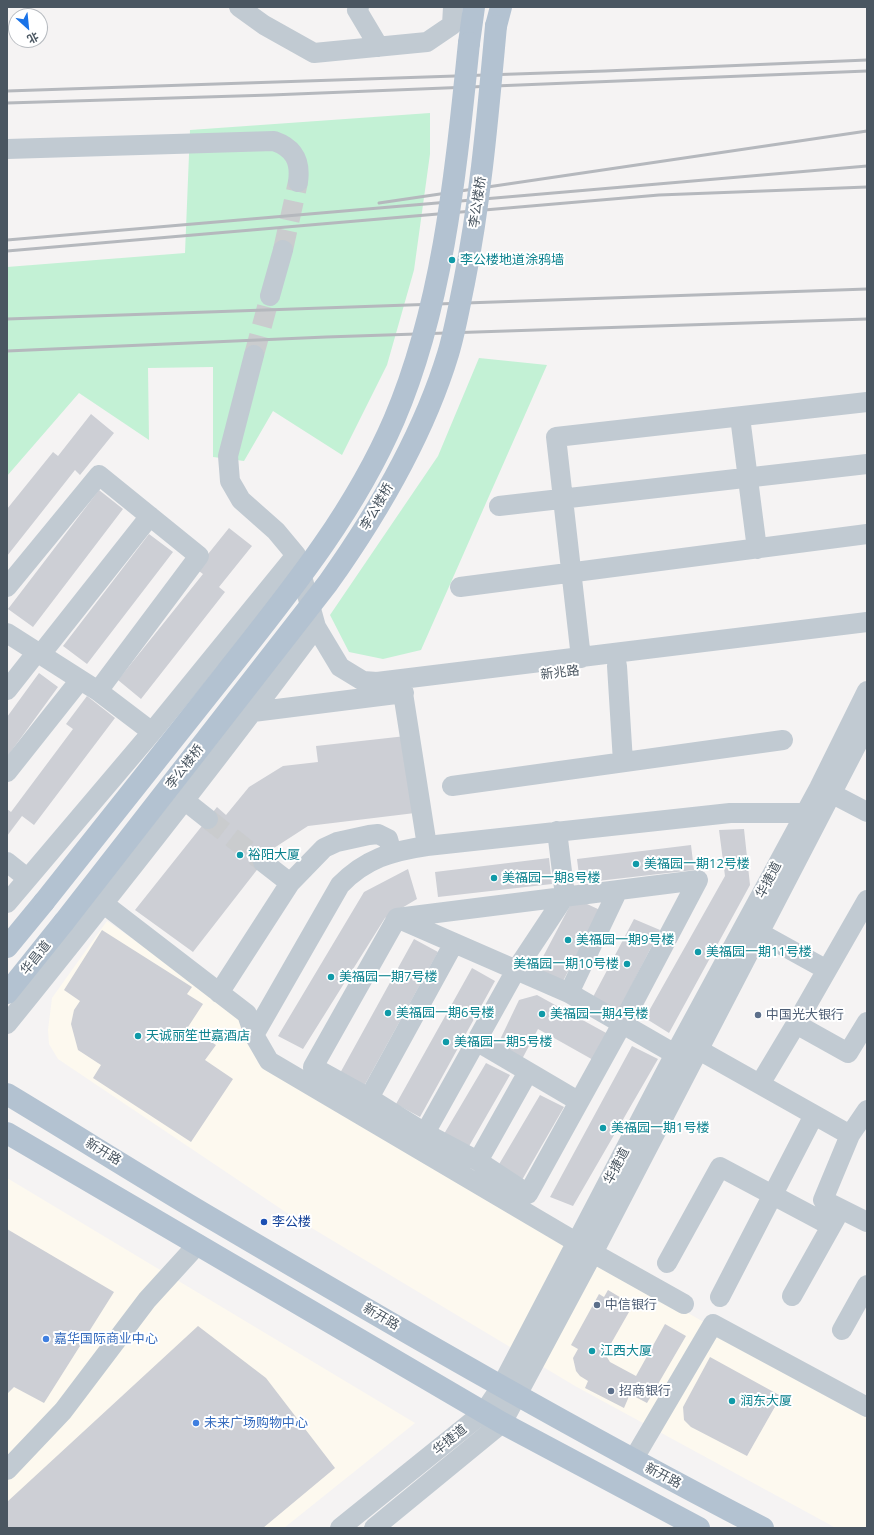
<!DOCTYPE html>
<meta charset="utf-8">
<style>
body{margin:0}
#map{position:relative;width:874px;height:1535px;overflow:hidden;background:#f5f3f3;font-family:"Open Sans","Noto Sans SC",sans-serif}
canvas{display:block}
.frame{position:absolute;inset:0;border:8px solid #4a5661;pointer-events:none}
.north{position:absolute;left:8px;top:8px;width:40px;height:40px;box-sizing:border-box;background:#fff;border:1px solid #b7bbc0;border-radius:50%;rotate:153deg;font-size:11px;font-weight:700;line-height:16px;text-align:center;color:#4a5661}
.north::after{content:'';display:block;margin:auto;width:14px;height:18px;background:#1a73e8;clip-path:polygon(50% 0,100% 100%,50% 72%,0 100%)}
</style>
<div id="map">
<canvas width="874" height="1535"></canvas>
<div class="frame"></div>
<div class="north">北</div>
</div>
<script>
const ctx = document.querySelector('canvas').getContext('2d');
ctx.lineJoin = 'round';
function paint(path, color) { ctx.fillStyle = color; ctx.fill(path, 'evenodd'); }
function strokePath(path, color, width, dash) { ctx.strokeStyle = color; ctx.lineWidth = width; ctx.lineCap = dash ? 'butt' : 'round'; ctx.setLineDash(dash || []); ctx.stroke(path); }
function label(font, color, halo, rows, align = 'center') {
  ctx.font = font + ' "Open Sans","Noto Sans SC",sans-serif'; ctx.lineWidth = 4; ctx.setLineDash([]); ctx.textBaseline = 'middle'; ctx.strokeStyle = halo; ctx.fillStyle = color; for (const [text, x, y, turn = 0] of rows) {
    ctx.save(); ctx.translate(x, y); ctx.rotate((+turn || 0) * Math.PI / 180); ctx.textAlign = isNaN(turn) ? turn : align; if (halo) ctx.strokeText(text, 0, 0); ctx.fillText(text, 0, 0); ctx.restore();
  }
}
const commercial = new Path2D(`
 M107,921l134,93 17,49 251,148 358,204v113h-31l-261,-142 -285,-171 -232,-156 -9,-15 -1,-14 4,-32z
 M7,1178l408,245 -131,105h-277z`);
const green = new Path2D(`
 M430,113v41l-16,116 -27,95 -45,90 -69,-44 -29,50 -31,-4v-90l-65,1 1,72 -70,-47 -72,83v-209l178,-14 5,-123z
 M479,358l68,7 -126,285 -38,9 -34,-7 -19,-37 108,-159z`);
const building = new Path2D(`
 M91,414l23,19 -34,42 -5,-5 -68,86v-47l46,-57 5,4z
 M99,490l24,19 -90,118 -25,-18z
 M229,528l23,18 -33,41 6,5 -84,107 -23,-19 85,-106 -7,-5z
 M149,534l24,18 -86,112 -24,-18z
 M39,673l19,14 -51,70v-40z
 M87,696l28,22 -81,107 -12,-9 -15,20v-27l4,3 62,-83 -7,-5z
 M406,736l9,77 -107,13 -34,22 -81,104 -58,-42 82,-103 9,8 23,-28 34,-21 35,-4 -2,-16z
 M744,829l6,56 -81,148 -24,-15 80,-142 -6,-46z
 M691,845l3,25 -114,13 -3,-24z
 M549,858l3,26 -114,13 -3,-25z
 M408,869l9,30 -32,19 -82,131 -25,-13 86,-144z
 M574,898l26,12 -38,73 -26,-13z
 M634,919l26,11 -41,80 -26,-13z
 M102,930l90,57 -5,7 16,10 -15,23 28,18 -11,15 28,19 -42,63 -98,-64 8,-13 -23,-15 -7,-26 3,-14 6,-9 -16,-11z
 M414,939l24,13 -75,136 -24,-13z
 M472,968l23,13 -75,136 -24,-13z
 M537,995l71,39 -13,27 -57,-32 -17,32 -25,-13 23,-48z
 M632,1046l26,13 -85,147 -23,-9z
 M486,1063l24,12 -42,73 -24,-14z
 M540,1095l24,12 -42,73 -24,-14z
 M7,1229l107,63 -70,111 -30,-16 -7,7z
 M608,1290l25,15 -28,49 5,8 26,14 29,-52 21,12 -39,67 -17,-9 -6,14 -39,-20 3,-7 -8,-5 -4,-5 -3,-13 5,-9 -7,-4 28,-51 5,3z
 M198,1326l68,52 69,90 -72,60h-256v-26z
 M710,1357l71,39 -34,60 -56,-29 -7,-7 -1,-13z`);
const minorTunnel = new Path2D(`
 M283,250l15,-68
 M254,355l16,-59
 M208,819l55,43`);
const minor = new Path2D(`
 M239,7l25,18 50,28 113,-11 25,-17 1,-18
 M359,7l-2,3 22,37
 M7,149l267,-8c20,7 27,20 24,41
 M270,296l13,-46
 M254,355l-26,101 2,25 11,19 35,31 20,24 20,72 24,40 23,14 14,1 490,-60
 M740,417l17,132
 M499,506l368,-42
 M7,587l92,-112 100,81 -101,135
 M460,587l407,-53
 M7,633l91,58 54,41
 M41,654l109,-138
 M581,658l-25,-221 311,-35
 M617,666l6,96
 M7,690l30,-38
 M403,693l24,153
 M253,712l151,-19
 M7,772l73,-92
 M452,786l331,-46
 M821,788l46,24
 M184,800l24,19
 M7,862l20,16
 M263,862l27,21
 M7,903l145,-171 144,-177
 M104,904l143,110 7,21 15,26 307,181
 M397,918l301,-38 -76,144 -94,170 -50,-33 -53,-28
 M397,918l-84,149 56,31 85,-155
 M397,918l172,75 118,68
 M760,933l67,37
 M219,993l71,-110 34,-35 13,-6 32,-7 9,-1 10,5 4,14
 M569,993l49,-103
 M7,1024c105,-130 209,-262 309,-397
 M796,1024l52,29 19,-31
 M254,1035l86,-150c25,-26 52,-34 87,-39l303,-33h75
 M476,1041l102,60
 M699,1050l151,85
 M760,1084l36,-60 71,-124
 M369,1098l56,35 91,-163 49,-74 -8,-65
 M867,1110l-17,25 -27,65 44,22
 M478,1161l50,-89
 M593,1253l91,51
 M667,1263l53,-96 111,59
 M792,1296l46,-82
 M720,1297l94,-182
 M842,1330l25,-45
 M633,1460l80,-136 154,83
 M7,1470l56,-59 84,-111 51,-56
 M340,1528l144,-116 17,-25 174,-333 144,-266 48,-97
 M374,1528l128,-105 91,-170 274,-528`);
const major = new Path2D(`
 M496,26l5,-19
 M469,43l5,-36
 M7,947l37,-45
 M7,993l57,-71
 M7,1094c70,42 139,86 209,127 180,106 361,211 547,307
 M7,1133l495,290 197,105`);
const rail = new Path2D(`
 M7,91l598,-20 262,-11
 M7,103l264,-8 596,-24
 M379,203l488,-72
 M7,240l860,-74
 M7,251l652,-56 208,-8
 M7,319l860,-30
 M7,351l319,-14 541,-18`);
const majorBridge = new Path2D(`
 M44,902c60,-76 121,-152 181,-228 64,-81 128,-159 169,-254 50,-117 62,-252 75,-377
 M64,922l264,-339c49,-69 95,-147 120,-229 7,-23 11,-47 16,-71 17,-85 24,-171 32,-257`);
const markers = [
 [452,260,4,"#0f9aa8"],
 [240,855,4,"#0f9aa8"],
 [636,864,4,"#0f9aa8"],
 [494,878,4,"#0f9aa8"],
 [568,940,4,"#0f9aa8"],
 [698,952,4,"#0f9aa8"],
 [627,964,4,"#0f9aa8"],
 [331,977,4,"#0f9aa8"],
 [388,1013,4,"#0f9aa8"],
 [542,1014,4,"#0f9aa8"],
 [758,1015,4,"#5c6f8a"],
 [138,1036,4,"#0f9aa8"],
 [446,1042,4,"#0f9aa8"],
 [603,1128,4,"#0f9aa8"],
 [264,1222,4,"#1a4fb4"],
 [597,1305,4,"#5c6f8a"],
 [46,1339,4,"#3f7fe0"],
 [592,1351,4,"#0f9aa8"],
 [611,1391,4,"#5c6f8a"],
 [732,1401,4,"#0f9aa8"],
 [196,1423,4,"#3f7fe0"]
];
const streetNames = [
 ["李公楼桥",478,202,-82],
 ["李公楼桥",377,507,-60],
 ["新兆路",560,673,-7],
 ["李公楼桥",185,767,-52],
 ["华捷道",769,880,-62],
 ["华昌道",36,958,-51],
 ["新开路",103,1152,31],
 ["华捷道",617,1166,-62],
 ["新开路",381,1317,30],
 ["华捷道",450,1440,-39],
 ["新开路",663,1476,27]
];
const cultureNames = [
 ["李公楼地道涂鸦墙",460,260],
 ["裕阳大厦",248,855],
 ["美福园一期12号楼",644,864],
 ["美福园一期8号楼",502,878],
 ["美福园一期9号楼",576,940],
 ["美福园一期11号楼",706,952],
 ["美福园一期10号楼",619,964,"right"],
 ["美福园一期7号楼",339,977],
 ["美福园一期6号楼",396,1013],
 ["美福园一期4号楼",550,1014],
 ["天诚丽笙世嘉酒店",146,1036],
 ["美福园一期5号楼",454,1042],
 ["美福园一期1号楼",611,1128],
 ["江西大厦",600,1351],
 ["润东大厦",740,1401]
];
const serviceNames = [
 ["中国光大银行",766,1015],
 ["中信银行",605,1305],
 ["招商银行",619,1391]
];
const transitNames = [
 ["李公楼",272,1222]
];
const shopNames = [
 ["嘉华国际商业中心",54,1339],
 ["未来广场购物中心",204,1423]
];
paint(commercial, '#fdf9ef');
paint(green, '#c3f1d5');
paint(building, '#cdcfd5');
strokePath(minorTunnel, '#caccce', 20, [20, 10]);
strokePath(minor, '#c1cad2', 20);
strokePath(major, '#b3c2d1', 22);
strokePath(rail, '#b5b8bd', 3);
strokePath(majorBridge, '#b3c2d1', 22);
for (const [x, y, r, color] of markers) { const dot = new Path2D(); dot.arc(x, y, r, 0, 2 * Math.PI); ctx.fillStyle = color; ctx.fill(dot); strokePath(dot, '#fff', 1.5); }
label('13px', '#4a5661', '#fff', streetNames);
label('13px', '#0d838f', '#fff', cultureNames, 'left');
label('13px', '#4e5e75', '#fff', serviceNames, 'left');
label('13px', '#164399', '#fff', transitNames, 'left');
label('13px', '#366cbe', '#fff', shopNames, 'left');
</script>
